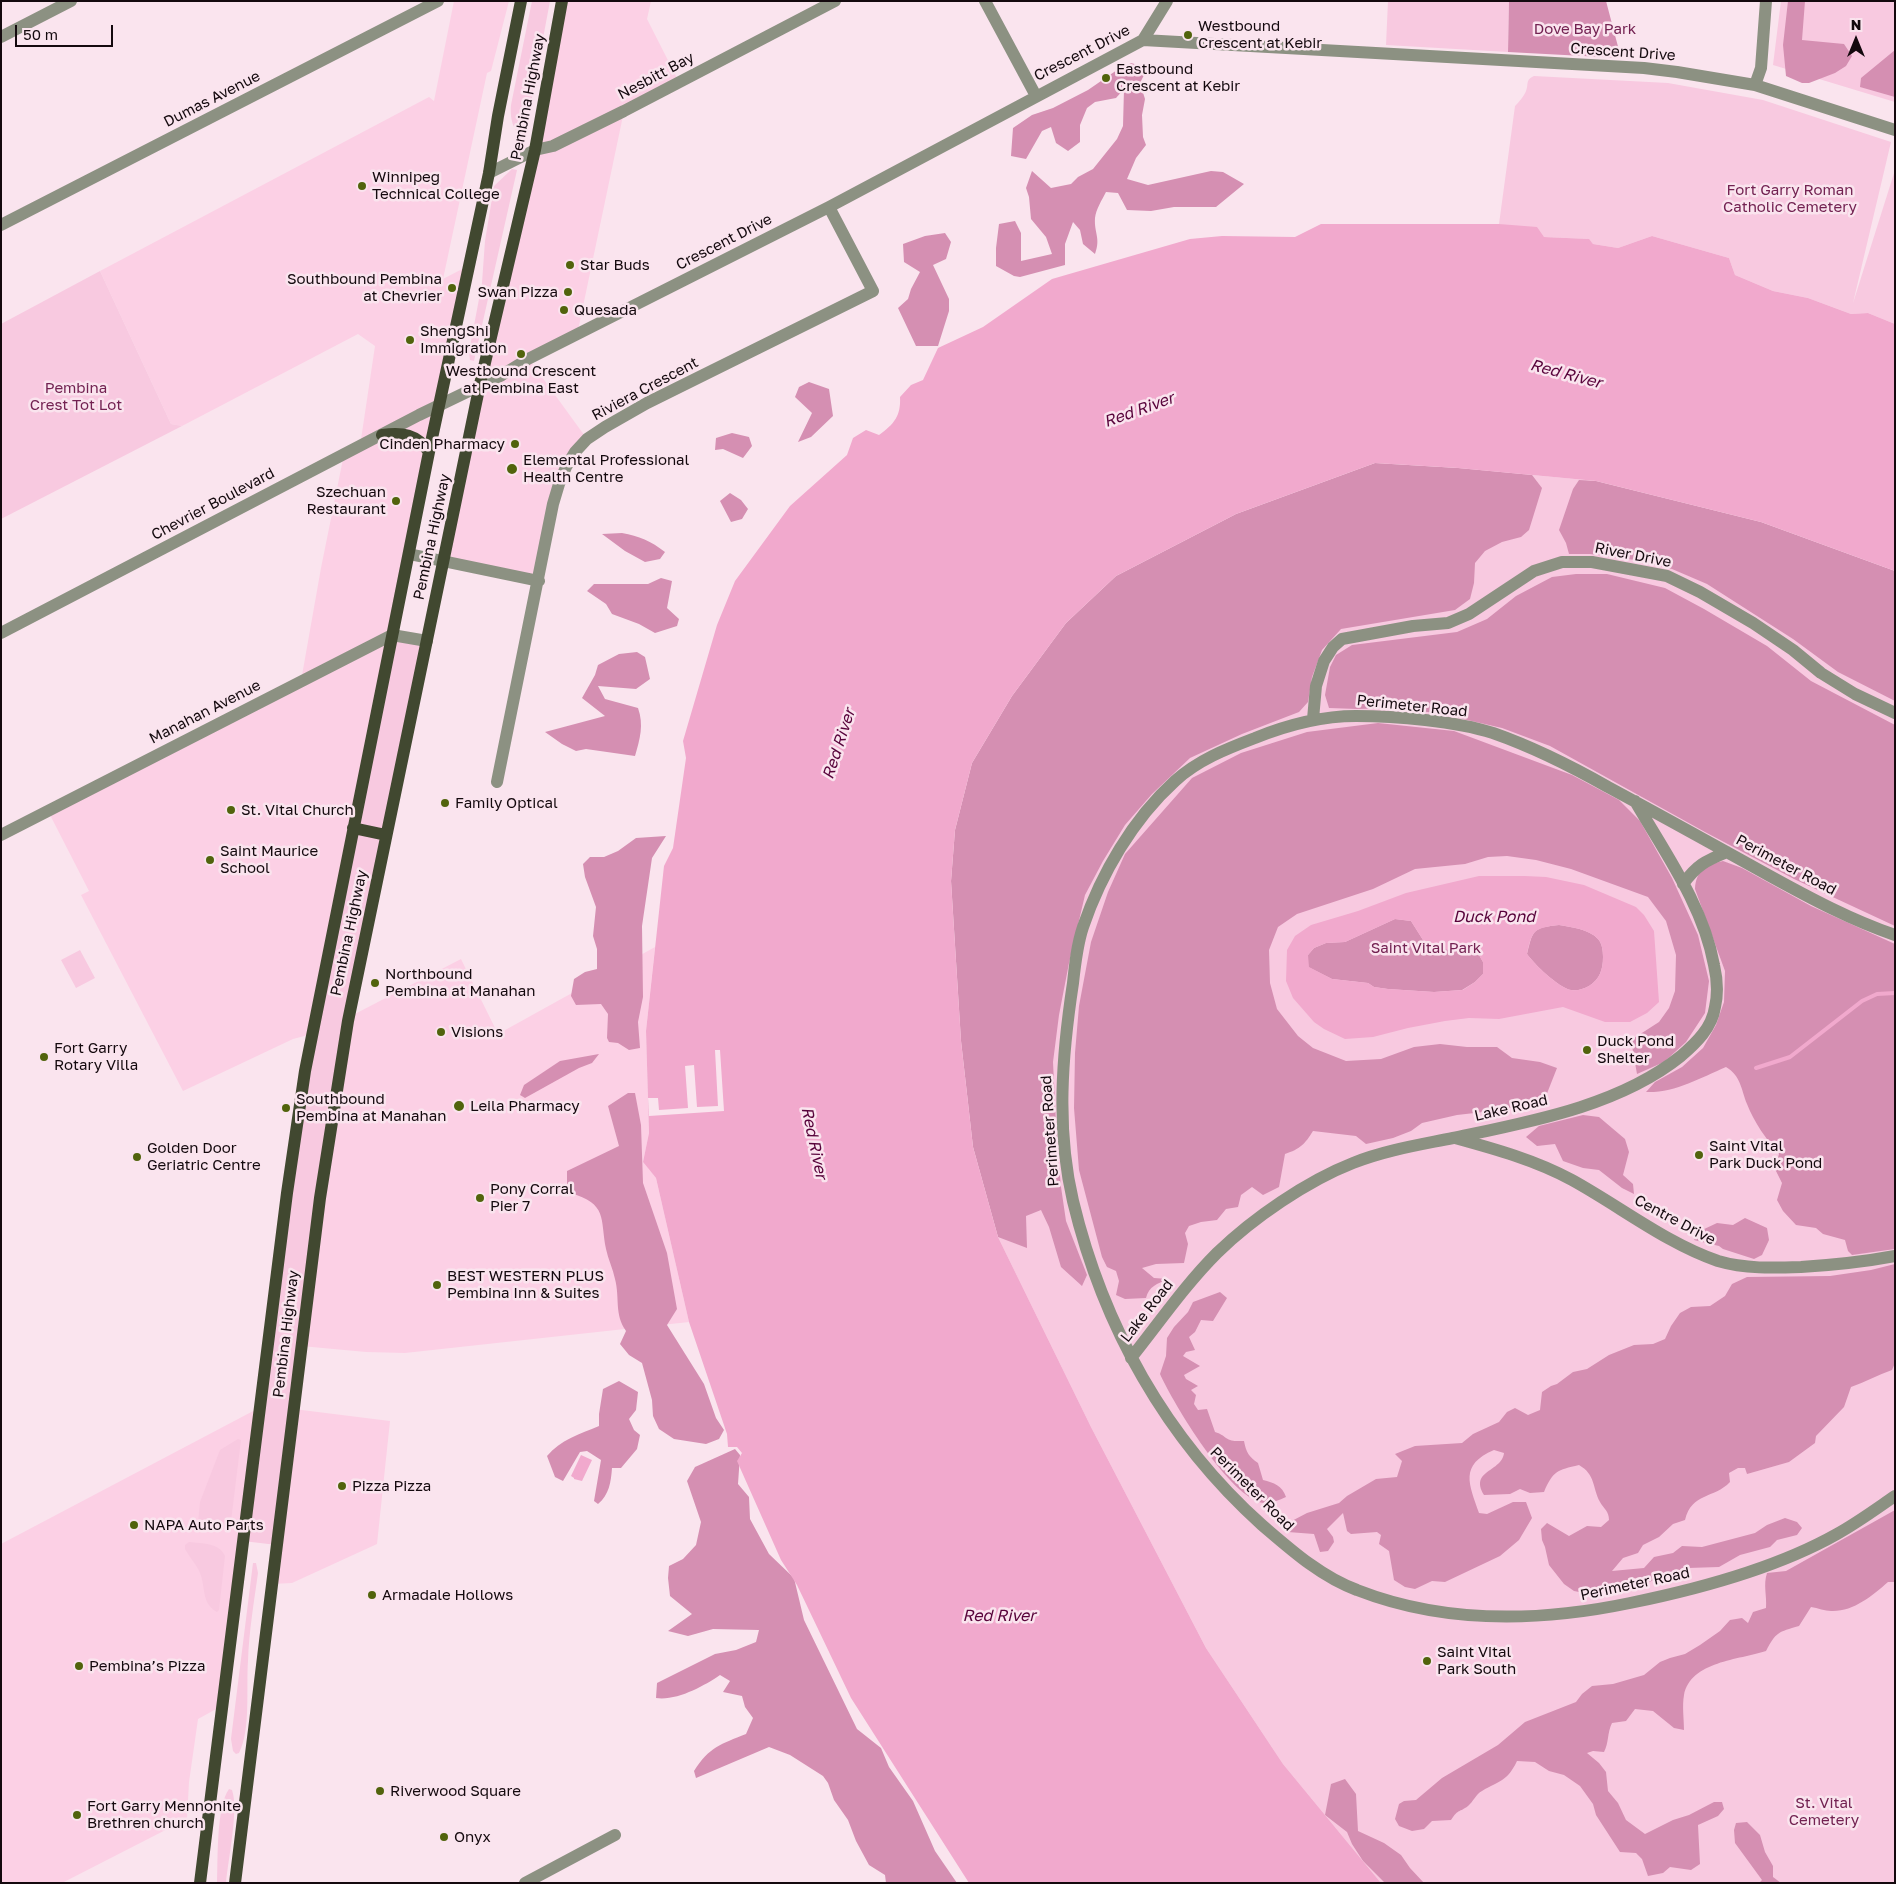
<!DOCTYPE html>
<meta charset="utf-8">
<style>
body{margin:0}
#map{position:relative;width:1896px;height:1884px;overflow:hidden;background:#fae4ee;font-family:"Golos Text",sans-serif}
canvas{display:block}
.frame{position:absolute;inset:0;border:2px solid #14090e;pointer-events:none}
.north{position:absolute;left:1831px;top:15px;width:50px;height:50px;-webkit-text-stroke:4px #fae4ee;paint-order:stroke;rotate:0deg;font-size:14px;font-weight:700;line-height:20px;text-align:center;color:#14090e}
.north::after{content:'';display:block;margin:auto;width:18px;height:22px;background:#14090e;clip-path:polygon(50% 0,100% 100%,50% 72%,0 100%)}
.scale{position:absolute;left:15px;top:25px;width:98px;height:22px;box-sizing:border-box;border:2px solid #14090e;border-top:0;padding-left:6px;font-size:15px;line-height:18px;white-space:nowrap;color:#14090e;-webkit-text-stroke:4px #fae4ee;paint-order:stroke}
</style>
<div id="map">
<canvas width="1896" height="1884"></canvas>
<div class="frame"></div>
<div class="north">N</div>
<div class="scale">50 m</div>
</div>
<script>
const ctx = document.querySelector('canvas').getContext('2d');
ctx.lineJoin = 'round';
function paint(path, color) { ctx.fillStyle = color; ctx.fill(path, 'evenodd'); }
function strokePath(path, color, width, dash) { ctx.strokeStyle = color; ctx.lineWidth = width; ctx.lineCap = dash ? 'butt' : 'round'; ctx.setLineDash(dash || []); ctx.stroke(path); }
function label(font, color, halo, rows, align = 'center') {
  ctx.font = font + ' "Golos Text",sans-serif'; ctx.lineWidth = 5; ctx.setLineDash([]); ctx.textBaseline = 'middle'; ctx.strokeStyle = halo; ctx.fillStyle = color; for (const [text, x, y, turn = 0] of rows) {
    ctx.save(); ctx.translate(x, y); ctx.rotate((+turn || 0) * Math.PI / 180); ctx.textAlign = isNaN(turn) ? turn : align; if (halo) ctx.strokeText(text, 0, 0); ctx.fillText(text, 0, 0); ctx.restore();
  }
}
const built = new Path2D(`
 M454,1h55l-18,70 -4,2 -44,206 25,-13 -156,768 -19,5 -110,52 -102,-196 8,-4 -41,-80 253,-130 20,-113 23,-114 16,-8 15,-100 -17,-12 -176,92 -11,-2 -71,-153 329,-174 5,4z
 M562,1h89l-4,18 32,63 -55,29 -47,224 -48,24 58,80 -21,28 -27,114 -95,-19z
 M655,947l-9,84 3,102 -6,29 13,16 33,144 -284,31 -39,-1 -65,-6 48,-329 112,-58 37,75z
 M257,1409l-39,299 -20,11 -9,63 -2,37 -125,64h-61v-339z
 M294,1409l96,12 -13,123 -85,39 -20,1z`);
const green = new Path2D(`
 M532,1h18l-25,134c-13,-1 -15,-19 -14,-30z
 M1388,1h121l-1,51 -122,-7z
 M1781,1h114v101l-122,-37z
 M1534,76l134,7 95,17 128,42 -38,161 42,-133v154l-27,-11 -17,1 -43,-16 -35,-7 -38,-16 -6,-17 -77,-22 -34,12 -25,-4 -5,-5 -44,-2 -45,-13 16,-118c4,-4 9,-10 11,-15 3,-7 -1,-11 8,-15z
 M512,169l5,1 -43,191 -4,-1 -1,-8 13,-69 3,-42 9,-55z
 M100,271l71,153 11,2 -181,93v-195z
 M1458,468l138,13 299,90v1312h-514l-98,-119 -77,-116 -115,-221 -93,-190 14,-541z
 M391,635l36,6 -78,376 -72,528 -34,-4 49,-385z
 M80,950l15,28 -19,10 -15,-28z
 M238,1439l3,1 -10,81c-8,10 -15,10 -27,8l-6,-6 2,-21 20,-52z
 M189,1542c13,2 30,0 36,14l-6,54 -2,2c-16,-9 -11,-24 -17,-39 -3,-8 -10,-15 -15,-24v-4z
 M253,1563h3l2,10c-4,29 -9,58 -10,88 -2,26 3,69 -9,92l-3,1 -3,-3 -2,-12z
 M229,1789l3,1c7,19 -4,70 -6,93h-9c1,-22 -1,-76 12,-94z`);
const forest = new Path2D(`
 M1509,1h97l15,57 -113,-6z
 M1788,1h17l-3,39 42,4 8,12 -6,10 -11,7 -26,10h-7l-16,-7 -3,-31z
 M1895,50v47l-35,-10 1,-9z
 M1131,63l7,2 6,10 -4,8 5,16 -3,16 1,22 3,8 -10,13 -9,21 21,6 63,-14 12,1 21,12 -28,23h-42l-23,4 -24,-1 -9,-17 -12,-1c-4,8 -10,17 -11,26 -1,15 6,20 0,36l-12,-10 -3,-14 -7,-8 -8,22v21l-45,12 -6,-1 -18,-10v-18l3,-24 16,-3 6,12v28l31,-7 -6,-17 -15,-18 -2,-22 -3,-9 6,-17 19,17 20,-4 7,-7 15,-8 24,-30 6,-13 1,-37 -8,9 -21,4 -8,6 -7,17v17l-12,9 -12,-8 -5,-16 -9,4 -16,28 -15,-3 2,-28 19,-13 21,-7 35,-18 29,-20z
 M945,233l6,9 -5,17 -13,6 16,34v12l-11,35h-22l-18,-38 10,-9 3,-10 9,-17 -16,-10 -1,-18 22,-8z
 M809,382l20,7 4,27 -22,21 -13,5 14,-29 -17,-16 4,-10z
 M732,433l17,4 3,9 -9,12 -20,-9 -8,1 1,-12z
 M1375,463l83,5 74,7 10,13 -13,42 -8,7 -19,5 -17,9 -10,12 -1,20 -4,16 -15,11 -114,19 -19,21 -10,27 -4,25 -9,10 -57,22 -52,24 -38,36 -27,31 -22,36 -18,34 -16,68 -10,52 -6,47 4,82 4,43 5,34 21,54 -5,11 -21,-19 -12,-40 -8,-17 -15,6 1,32 -29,-11 -25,-90 -12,-106 -10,-160 4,-51 17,-67 40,-67 54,-73 50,-47 120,-62z
 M1579,480l17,1 165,41 134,49v130l-57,-29 -45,-33 -86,-55 -35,-15 -37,-9 -45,-6h-21l-3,-11 -7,-13 14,-41z
 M730,493l11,7 7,9 -6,10 -11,3 -11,-21z
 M622,533c17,3 29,8 43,19l-5,7 -15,3 -20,-11 -23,-17z
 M1576,574h31l58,14 39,21 63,37 44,35 84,44v201l-101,-47 -89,-47 -155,-86 -48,-18 -65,-15 -47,-5 -33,1 -28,-1 -4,-13 5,-28 6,-12 16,-10 105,-13 30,-13 29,-23 36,-19z
 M661,578l11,3 -5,27 12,11 -2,7 -22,7 -16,-9 -27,-10 -6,-10 -19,-13 7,-7h54z
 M637,652l8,5 5,22 -14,10 -38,-3 7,13 33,9c6,17 2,31 -3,48l-49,-7 -10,2 -14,-7 -17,-12 60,-16 -23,-18 13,-23 3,-10 21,-11z
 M1378,723l76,8 118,44 47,25 21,21 32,57 26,57 11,46 -4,32 -19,29 -22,20 -27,12 -6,-34 28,-18 10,-14 6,-17 1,-36 -10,-34 -18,-24 -77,-28 -35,-9 -29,-4 -19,1 -23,7 -50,5 -42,20 -76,25 -19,13 -9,23 1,33 7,26 21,27 15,12 33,13 35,-2 33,-12 26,-3 27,3h30l15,11 28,4 17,6 -13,33 -43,9 -44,5 -35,8 -11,8 -18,7 -27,6 -10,-8 -43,-5c-8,13 -13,18 -28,23l-6,33 -16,8 -11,-8 -11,8 -3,12 -12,2 -9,11 -16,2 -12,4 -4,7 3,11 -4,19 -28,1 -14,4 12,10 14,1c-11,5 -19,7 -22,19l-21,1 -9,-4 3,-14 -3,-10 -9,-4 -5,-10 -23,-87 -5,-62 1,-55 4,-47 12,-64 17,-50 17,-38 67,-76 49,-25 66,-21z
 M666,836l-14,22 -10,68 1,71 -5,25 2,26 -11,2 -11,-7 -9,-1 -2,-4 1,-24 -7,-10 -25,1 -5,-9 3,-17 11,-7 12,-3v-20l-4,-13 3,-29 -11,-30 -2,-13 7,-7h14l14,-6 18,-13z
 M1723,861l19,7 69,38 84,38v305l-43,6 -4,-4 -3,-11 -22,-6 -7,-6 -20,-3 -13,-14 -6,-11 5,-17 -7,-14 4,-15c-13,-15 -25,-32 -32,-50 -6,-15 -6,-28 -21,-37 -26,11 -51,26 -80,25l9,-10 27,-15 21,-19 13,-23 8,-23 1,-31 -30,-82c1,-19 11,-24 28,-28z
 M1395,919l16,2 12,19 11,7 45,8 4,7v12l-8,8 -13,8 -28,2 -46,-3 -14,-2 -6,-4 -36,-4 -24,-12v-12l6,-7 12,-5 19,-1z
 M1559,925c12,2 30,4 39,14 4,4 5,12 5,18 0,12 -3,22 -14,29 -6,3 -11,5 -18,4 -12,-2 -37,-26 -44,-36 6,-25 6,-26 32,-29z
 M599,1054l-7,9 -13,5 -54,30 -5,-3 4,-10 36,-24z
 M628,1093h7l6,32 2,58 24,70 10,56 -10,16 37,59 12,34 8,12 -5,9 -13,5 -32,-5 -15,-10 -6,-13 -1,-16 -10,-37 -13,-8 -9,-11 6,-13c-12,-17 -6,-33 -11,-52 -2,-10 -7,-20 -9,-30 -6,-31 2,-45 -36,-56l-3,-7v-15l52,-25 -11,-40z
 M1583,1115l16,2 26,22 4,13 -6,23 10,9 1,10 -12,-6 -23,-18 -16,-2 -20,-7 -8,-17 -18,2 -11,-9 13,-11z
 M1745,1218l22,10 2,12 -7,15 -8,4 -31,-10 -4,-3 -25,-6 6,-9 17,-8 16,2z
 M1895,1264v99l-3,7c-14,5 -27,12 -41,17l-7,20 -28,29 -1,7 -26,19 -42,12 -2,-6h-7l-9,5 1,9c-16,17 -38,10 -45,38l-12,4 -14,13 -16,8 -5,8 -15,5 -11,13 32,-3 10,-11 19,-4 9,-7 20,1 53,-14 12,-8 18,-7 12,4 5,6 -5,7 -20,5 -7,7 -30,8 -21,12 -31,1 -19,5 -24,11 -24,3 -27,8 -20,-4 -10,-7 -15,-19 -4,-18 -3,-7 -1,-11 6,-6 22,13 18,-10 14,1 8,-7c0,-9 -5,-11 -9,-18 -8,-15 -4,-27 -21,-37 -22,5 -26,6 -35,27l-14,1 -10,-4 -10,5 -26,1c-15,-25 18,-23 20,-42l-10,-3c-35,15 -25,34 -15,63l8,1 26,-12h13l6,16 -13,22 -19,16 -55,26 -13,-1 -17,8 -10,-2 -11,-7 -5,-29 -10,-7 2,-9 -4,-3 -26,2 -4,-3 -4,-18 -16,16 6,8 1,5 -6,9 -8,1 -6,-18 -26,-2 -2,-8 21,-11 32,-10 8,-7 29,-17 21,-2 5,-16 -7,-7 20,-8 47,-3 11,-9 26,-12 8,-10 8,-4 13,7 12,-5 2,-18 9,-6 6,-2 16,-12 14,-3 22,-14 25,-10 19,-1 12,-5 6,-13 9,-13 11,-6 19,-1 15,-10 7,-12 15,-7 83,-1 41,-6z
 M1220,1292l7,6 -14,23 -12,-1 -6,12 -6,5 6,13 -9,2 -3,4 17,10 -16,9 2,4 12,7 -7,4 5,5 -2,9 4,6 9,-1 8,23c6,2 7,3 11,6 5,4 12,3 18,3 2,11 5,16 14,22l5,17c11,3 19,5 23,17 -6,3 -15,6 -22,6 -33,-3 -91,-100 -104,-129l6,-18 1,-18 7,-11 14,-15 5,-10z
 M619,1381l19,11 -2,18 -7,9 5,11 6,5 -3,14 -16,19h-9c-1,14 -3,27 -14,36l-4,-3 7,-41 -14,-9 -7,1 -17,29 -8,-4 -8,-21c13,-16 33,-22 52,-30v-12l4,-25z
 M735,1449l5,6 -2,29 11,13 1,22 19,35 25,24 10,42 53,109 24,19 8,19 24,34 22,50 22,32h-71l-1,-8 -16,-10 -13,-24 -8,-21 -14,-20 -6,-17 -5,-7 -33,-21 -21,-8 -73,31 -2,-7c15,-24 27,-27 52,-37l7,-16 -8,-11 -3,-11 -19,-4 7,-11 -10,-6c-16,11 -43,26 -64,23l1,-15 58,-29 21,-4 20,-8 3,-12 -46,-1 -25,7 -20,-5 24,-17 -22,-18 -2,-18 1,-12 14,-7 13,-14 5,-23 -14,-41 8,-14z
 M1895,1510v72h-7c-16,14 -35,30 -57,29 -6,0 -13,-3 -20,-4l-12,19c-21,6 -23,6 -33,25 -27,9 -75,10 -82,44 -2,11 0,24 0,35l-10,-2 -21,-17 -18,-2 -9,12 -14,2c-5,10 -3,20 -8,29l-11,-1 -6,2 12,10 7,9 2,19 10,12 8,17 19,14 28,-14 16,-5 25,-13h8l2,7 -6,7 -20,9 2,39 -9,6 -21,-3 -7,6 -15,3 -6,-17 -6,-6 -16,-1 -24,-37 -3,-11 -13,-18 -16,-11 -15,-4 -14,-9 -18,-1c-10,21 -17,19 -35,30 -6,3 -9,11 -14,15 -9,7 -9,2 -17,14l-19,1 -8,8 -12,2 -13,-5 -4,-7 4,-15 5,-3 12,-1 26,-22 56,-33 27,-23 51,-20 6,-8 10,-8 21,-2 31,-9 16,-13 10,-4 15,-4 15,-9 20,-14 10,-11 12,-2 6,5 5,-11 13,-4c1,-13 -3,-23 1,-35l19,-2z
 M1345,1779l11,15 2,37 26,12 17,12 9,13 14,15h-39l-22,-22 -11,-17 -5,-12 -22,-17 6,-31z
 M1747,1822l13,13 5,17 8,14v11l8,6h-22l3,-3 -27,-37 -1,-13 2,-7z`);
const water = new Path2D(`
 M1321,224h178l38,3 7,10 45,2 4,5 25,4 34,-12 77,22 6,17 38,16 35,7 43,16 17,-1 27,11v247l-134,-49 -165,-41 -138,-13 -83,-5 -139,51 -120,62 -50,47 -54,73 -40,67 -17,67 -4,51 10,160 12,106 25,90 93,190 115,221 77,116 98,119h-412l-118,-185 -54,-113 -16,-25 -44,-99 5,-8 -5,-6h-9l-1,-13 -38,-112 -33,-144 -13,-16 6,-29 -3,-102 18,-165 9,-18 13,-90 -3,-17 34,-116 18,-44 55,-75 57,-51 6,-17 13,-8 13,5c15,-11 22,-19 21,-38l11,-12 12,-5 15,-32 45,-21 69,-48 138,-40 32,-3 73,1z
 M1479,876h46l21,1 38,8 52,22 8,8 10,16 5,71 -12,11 -17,9h-25l-42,-15 -64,12 -30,-1 -24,3 -37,7 -35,9 -28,2 -21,-10 -10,-7 -21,-24 -7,-17 1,-31 8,-14 16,-11 47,-14 48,-18zM1395,919l16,2 12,19 11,7 45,8 4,7v12l-8,8 -12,8 -29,2 -46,-3 -14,-2 -6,-4 -36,-4 -23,-12 -1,-12 6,-7 12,-5 19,-1zM1559,925c12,2 30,4 39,14 4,4 5,12 5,18 0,12 -3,22 -14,29 -6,3 -11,5 -18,4 -12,-2 -37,-26 -44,-36 5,-24 7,-26 32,-29z
 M581,1455l11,5 -10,21 -8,-2v-1l-3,-2z`);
const pier = new Path2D(`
 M715,1050h5l4,61 -75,5 -1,-18h10l1,12 29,-2 -3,-42 9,-1 3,42 21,-1z`);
const stream = new Path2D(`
 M1756,1068l34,-11 72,-56 15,-7 18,-1`);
const minor = new Path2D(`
 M985,1l51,95
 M1,37l70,-36
 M1143,40l24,-39
 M1755,85l6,-17 5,-67
 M489,173l46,-23 18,-4 71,-35 211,-110
 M1,225l437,-224
 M409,554l130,27
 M1,633l418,-218 83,-40 26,-16 301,-152 314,-167 501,28 33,4 78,13 140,45
 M1313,719l3,-33 8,-25 9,-14 9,-8 71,-13 35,-3 21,-9 65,-43 28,-9h30l75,14 33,16 53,31 40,27 28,23 34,21 40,19
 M497,782l56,-278 6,-20 7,-17 9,-15 12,-13 18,-12 42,-24 226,-112 -44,-84
 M1,835l391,-200 35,6
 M1683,884c14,-19 22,-23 44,-32
 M1895,935c-44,-15 -85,-37 -125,-59 -54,-30 -108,-60 -162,-89 -37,-21 -75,-40 -115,-54 -38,-12 -97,-17 -137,-17 -35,0 -69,9 -101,22 -29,11 -57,22 -80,43 -42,38 -74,93 -92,146 -6,18 -8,37 -10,56 -11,72 -17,146 0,218 30,125 93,238 189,324 28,24 59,52 95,65 87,34 182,32 273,13 69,-14 145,-34 207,-69 20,-11 39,-25 58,-38
 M1455,1138c40,11 80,22 117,42 49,27 94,63 146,81 27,8 55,7 83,6 32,-2 62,-5 94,-11
 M1131,1358c28,-35 54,-73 86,-105 36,-35 90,-72 136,-90 33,-13 66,-18 100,-25 76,-16 166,-32 228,-82 15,-13 31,-28 34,-49 3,-13 2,-29 -1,-42 -11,-60 -49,-112 -79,-164
 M525,1883l90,-48`);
const major = new Path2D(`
 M382,435c20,-3 35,-1 47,17
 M353,828l33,7
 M200,1883l87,-690 18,-122 124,-619 60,-279 9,-57 23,-115
 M235,1883l85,-685 28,-177 132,-637 55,-234 27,-149`);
const markers = [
 [1188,35,5,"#51630c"],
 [1106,78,5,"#51630c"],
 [362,186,5,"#51630c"],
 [570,265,5,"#51630c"],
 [452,288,5,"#51630c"],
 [568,292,5,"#51630c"],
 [564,310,5,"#51630c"],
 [410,340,5,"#51630c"],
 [521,354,5,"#51630c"],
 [515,444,5,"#51630c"],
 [512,469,6,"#51630c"],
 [396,501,5,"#51630c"],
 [445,803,5,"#51630c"],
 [231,810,5,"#51630c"],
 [210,860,5,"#51630c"],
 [375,983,5,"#51630c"],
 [441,1032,5,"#51630c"],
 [1587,1050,5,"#51630c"],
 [44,1057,5,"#51630c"],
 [459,1106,6,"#51630c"],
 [286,1108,5,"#51630c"],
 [1699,1155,5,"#51630c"],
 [137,1157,5,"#51630c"],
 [480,1198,5,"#51630c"],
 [437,1285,5,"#51630c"],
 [342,1486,5,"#51630c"],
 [134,1525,5,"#51630c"],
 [372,1595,5,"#51630c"],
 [1427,1661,5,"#51630c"],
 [79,1666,5,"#51630c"],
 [380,1791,5,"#51630c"],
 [77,1815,5,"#51630c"],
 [444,1837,5,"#51630c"]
];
const poiNames = [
 ["Westbound",1198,26],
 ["Crescent at Kebir",1198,43],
 ["Eastbound",1116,69],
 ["Crescent at Kebir",1116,86],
 ["Winnipeg",372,177],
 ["Technical College",372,194],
 ["Star Buds",580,265],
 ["Southbound Pembina",442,279,"right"],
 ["at Chevrier",442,296,"right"],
 ["Swan Pizza",558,292,"right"],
 ["Quesada",574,310],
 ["ShengShi",420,331],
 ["Immigration",420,348],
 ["Westbound Crescent",521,371,"center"],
 ["at Pembina East",521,388,"center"],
 ["Cinden Pharmacy",505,444,"right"],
 ["Elemental Professional",523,460],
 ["Health Centre",523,477],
 ["Szechuan",386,492,"right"],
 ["Restaurant",386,509,"right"],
 ["Family Optical",455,803],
 ["St. Vital Church",241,810],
 ["Saint Maurice",220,851],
 ["School",220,868],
 ["Northbound",385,974],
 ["Pembina at Manahan",385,991],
 ["Visions",451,1032],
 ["Duck Pond",1597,1041],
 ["Shelter",1597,1058],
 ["Fort Garry",54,1048],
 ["Rotary Villa",54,1065],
 ["Southbound",296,1099],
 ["Pembina at Manahan",296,1116],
 ["Leila Pharmacy",470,1106],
 ["Saint Vital",1709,1146],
 ["Park Duck Pond",1709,1163],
 ["Golden Door",147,1148],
 ["Geriatric Centre",147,1165],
 ["Pony Corral",490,1189],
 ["Pier 7",490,1206],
 ["BEST WESTERN PLUS",447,1276],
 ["Pembina Inn & Suites",447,1293],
 ["Pizza Pizza",352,1486],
 ["NAPA Auto Parts",144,1525],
 ["Armadale Hollows",382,1595],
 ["Saint Vital",1437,1652],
 ["Park South",1437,1669],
 ["Pembina’s Pizza",89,1666],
 ["Riverwood Square",390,1791],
 ["Fort Garry Mennonite",87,1806],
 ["Brethren church",87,1823],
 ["Onyx",454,1837]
];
const parkNames = [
 ["Dove Bay Park",1585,29],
 ["Fort Garry Roman",1790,190],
 ["Catholic Cemetery",1790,207],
 ["Pembina",76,388],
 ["Crest Tot Lot",76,405],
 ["Saint Vital Park",1426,948],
 ["St. Vital",1824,1803],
 ["Cemetery",1824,1820]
];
const streetNames = [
 ["Crescent Drive",1623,52,4],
 ["Crescent Drive",1082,53,-27],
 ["Nesbitt Bay",656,76,-28],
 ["Pembina Highway",528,97,-79],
 ["Dumas Avenue",212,99,-27],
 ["Crescent Drive",724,242,-27],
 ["Riviera Crescent",645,389,-28],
 ["Chevrier Boulevard",213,504,-28],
 ["Pembina Highway",432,537,-78],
 ["River Drive",1633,555,11],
 ["Perimeter Road",1412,706,6],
 ["Manahan Avenue",205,712,-27],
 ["Perimeter Road",1786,865,28],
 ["Pembina Highway",349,933,-78],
 ["Lake Road",1511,1108,-13],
 ["Perimeter Road",1050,1131,-94],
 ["Centre Drive",1675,1220,28],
 ["Lake Road",1147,1311,-52],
 ["Pembina Highway",286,1334,-83],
 ["Perimeter Road",1252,1489,45],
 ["Perimeter Road",1635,1584,-12]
];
const waterNames = [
 ["Red River",1566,374,15],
 ["Red River",1139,410,-20],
 ["Red River",839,744,-72],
 ["Duck Pond",1494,917],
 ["Red River",814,1143,78],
 ["Red River",999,1616]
];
paint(built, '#fcd0e5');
paint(green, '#f8c9e0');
paint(forest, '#d58fb2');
paint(water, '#f1a9cd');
paint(pier, '#fae4ee');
strokePath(stream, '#f1a9cd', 4);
strokePath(minor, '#8c9182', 12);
strokePath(major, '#414830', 12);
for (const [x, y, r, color] of markers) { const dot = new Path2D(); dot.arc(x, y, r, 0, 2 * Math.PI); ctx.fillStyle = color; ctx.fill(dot); strokePath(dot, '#fae4ee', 2); }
label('15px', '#14090e', '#fae4ee', poiNames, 'left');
label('15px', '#732252', '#fae4ee', parkNames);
label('15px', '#14090e', '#fae4ee', streetNames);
label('italic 16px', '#58033b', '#fae4ee', waterNames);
</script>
